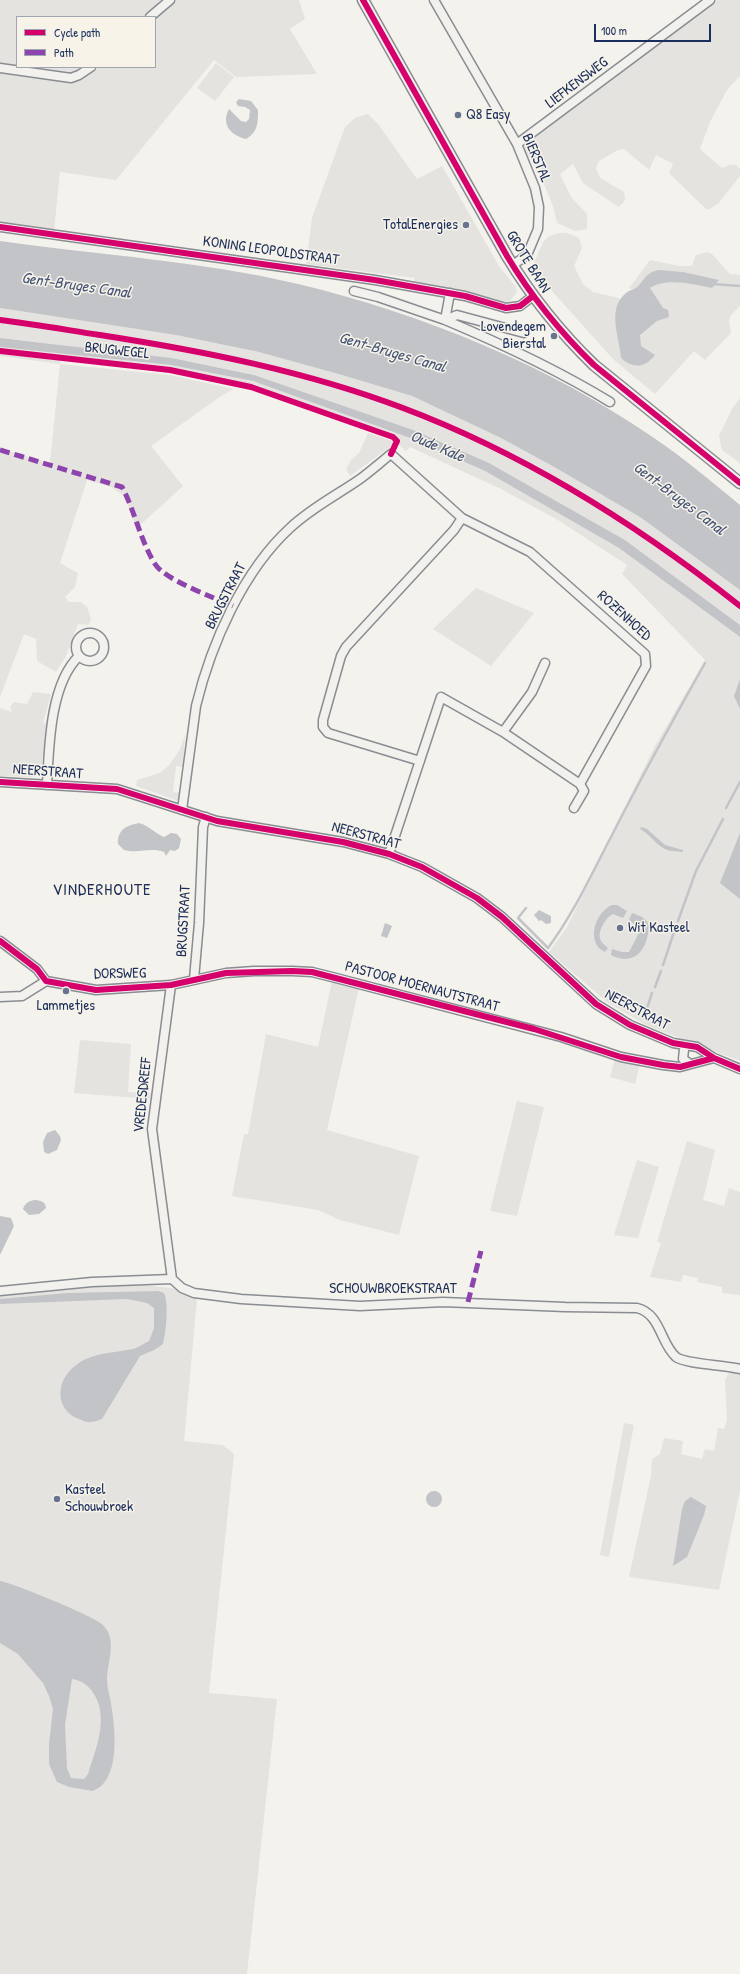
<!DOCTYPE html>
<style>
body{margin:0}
#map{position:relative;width:740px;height:1974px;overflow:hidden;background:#f4f2ec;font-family:"Patrick Hand",sans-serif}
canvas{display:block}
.legend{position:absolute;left:16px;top:16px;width:140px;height:52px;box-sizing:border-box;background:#f7f3e8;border:1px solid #9fa5b1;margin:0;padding:5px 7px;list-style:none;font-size:12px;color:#1b2f5e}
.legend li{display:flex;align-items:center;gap:8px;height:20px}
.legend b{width:20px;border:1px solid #9fa5b1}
.scale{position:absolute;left:594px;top:24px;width:117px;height:18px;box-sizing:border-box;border:2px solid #1b2f5e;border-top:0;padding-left:5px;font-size:12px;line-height:14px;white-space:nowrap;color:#1b2f5e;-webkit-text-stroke:3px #f7f3e8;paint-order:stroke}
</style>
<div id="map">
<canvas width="740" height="1974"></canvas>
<ul class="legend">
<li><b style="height:5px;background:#d6006c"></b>Cycle path</li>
<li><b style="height:5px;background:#8e44ad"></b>Path</li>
</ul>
<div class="scale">100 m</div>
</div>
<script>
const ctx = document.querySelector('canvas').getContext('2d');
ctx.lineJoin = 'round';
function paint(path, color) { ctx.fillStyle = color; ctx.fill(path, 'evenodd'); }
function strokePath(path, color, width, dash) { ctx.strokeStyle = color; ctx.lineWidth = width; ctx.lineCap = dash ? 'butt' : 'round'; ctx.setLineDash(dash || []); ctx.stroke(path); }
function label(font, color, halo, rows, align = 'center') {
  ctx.font = font + ' "Patrick Hand",sans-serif'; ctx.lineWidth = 3; ctx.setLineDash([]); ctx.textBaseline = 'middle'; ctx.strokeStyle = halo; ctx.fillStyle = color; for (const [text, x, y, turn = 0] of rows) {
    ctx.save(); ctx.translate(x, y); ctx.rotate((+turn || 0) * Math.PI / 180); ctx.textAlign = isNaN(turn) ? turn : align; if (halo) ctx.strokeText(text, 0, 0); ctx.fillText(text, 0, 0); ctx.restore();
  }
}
const built = new Path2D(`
 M0,0h164l-20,17h-127v49l-17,-2z
 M176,0h123l6,19 -15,10 27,45 -81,3 -22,-17 -98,120 -56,-8 -6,59 -54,-8v-151l75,10 23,-15h57v-49z
 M717,0h23v76l-13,14 -17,32 -10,27 22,19 7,-3h7l4,4v7l-22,28 -11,6 -38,-37 4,-9 -17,-9 -7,15 -25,-21 -6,1 -19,11 -3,7 4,10 24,14 1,7 -2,4 -4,4 -36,-24 -10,-19 -13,10 11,23 16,17v15l-12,2 -18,-8 -4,-17 -16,-39 -13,-17 1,-5z
 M216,63l18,14 -19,24 -18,-13z
 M23,67h61l-11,6z
 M368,114l10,10 39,55 25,-13 57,100 17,21 1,5 -7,9 -5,1 -43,-12 -48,-8 1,-4 -109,-14 6,-46 33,-91 10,-9z
 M559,233h8l12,5 3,10 -8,18 9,18 10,8 26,6 2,5 20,-10 -12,-5 21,-28 29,6h13l4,-11 11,-3 5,2 18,20 10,1v31l-9,9 -2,5 2,13 -26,27 -11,-9 -39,43 -42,-35 -70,-78 -2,2 -8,-11v-7l10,-23 6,-6z
 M0,308l176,27 84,17 82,23 70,21 89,42 55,30 84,49 100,73v35l-115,-85 -136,-77 -235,-88 -82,-17 -172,-20z
 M0,347l171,18 82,16 157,57 75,33 134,77 121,89v424l-92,-35 -40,-23 -59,-51 18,-25 25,-51 9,-21 54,-109 50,-86 -83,-86 5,-9 -69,-45 -57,-31 -91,-42 -4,4 -7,-6 -1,-7 -6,-3 -141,-50 -81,-17 -170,-18z
 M0,353l60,6v5l110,11 64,14 -13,7 -70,50 32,40 -46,42 -13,-32 -13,-9 -24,-7 -27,83 18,10 -3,14 -10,10 4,5h12l6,5 4,12 -2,6 -11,-1 -12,32 -10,16 -19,-11 -1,-22 -12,-5 -24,63v-248l50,14 10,-99 -60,-8z
 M740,398v65l-18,-13 -3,-14 13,-27z
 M368,433l27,9 -1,2 -44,32 -4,-7 5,-9 8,-7z
 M476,588l58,25 -43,53 -58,-37z
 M33,692l18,2 -8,29 3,1 -5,47 -6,6 -35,-1v-68l12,4 -2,-5 4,-5 13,2z
 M185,735l-2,32 -7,-1 -3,26 6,1 -1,8 -42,-15 1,-6 23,-7 10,-9 10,-15z
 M332,981l27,7 -32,142 92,26 -20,79 -59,-15 -22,-10 -86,-14 12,-62h4l18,-100 52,13z
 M80,1040l51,4 -3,48 23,1 -1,6 -76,-6z
 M615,1059l25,5 -5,20 -25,-7z
 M517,1101l27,6 -27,109 -27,-5z
 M687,1141l28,9 -12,50 21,6 5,-18 11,4v103l-18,-2v-6l-25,-5 1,-4 -15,-3 -2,7 -31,-5 11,-34 -4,-1z
 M637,1160l22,7 -21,71 -24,-3z
 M140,1285l33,3 24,11 -13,142 39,4 11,9 -25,239 68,6 -30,275h-247v-678l92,-9z
 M730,1371l10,3v117l-21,99 -90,-13 22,-101 1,-17 8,-5 4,-16 19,3 -2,13 21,5 3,-10 9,2 4,-23 6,1 3,-9 -2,-40z
 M624,1423l10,2 -25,132 -9,-2z`);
const water = new Path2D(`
 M239,99l12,2 7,9c0,13 0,22 -12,29 -16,-4 -25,-15 -17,-30l12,12 5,1 3,-3 1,-9 -5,-3 -7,-1 -2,-4z
 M0,241c99,14 201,20 298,43 125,30 250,81 356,154 30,20 58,44 86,67v85l-100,-73 -84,-49 -55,-30 -89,-42 -70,-21 -83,-23 -83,-17 -176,-27z
 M658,270l25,2 36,8 -7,8c-18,-3 -45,-11 -62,0l13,20 5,2 1,7 -12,4 -17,14 1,11 14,9c-10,13 -22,14 -34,3 -1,-20 -15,-49 5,-65 3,-3 8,-3 11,-6 9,-8 7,-13 21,-17z
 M0,338l172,20 82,17 159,55 76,33 136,77 115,85v12l-121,-89 -134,-77 -75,-33 -157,-57 -82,-16 -171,-18z
 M740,679v30l-6,-13z
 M139,823c11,3 15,10 25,14l7,-4 6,1 4,5 -2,9 -4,3 -5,-1 -4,6 -2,-4c-13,-5 -26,2 -40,-2l-6,-6c-1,-14 9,-19 21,-21z
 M641,827l6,2 18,16 18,5v2c-6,-1 -12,0 -18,-3 -10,-5 -15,-15 -25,-20z
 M740,833v66l-20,-16z
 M612,905h5l10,6 -4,7 -10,-4c-7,3 -15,17 -13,24 1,5 5,7 8,10l-3,4c-20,-9 -10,-40 7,-47z
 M539,910l12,6v7l-5,1 -5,-4 -2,1 -5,-6z
 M632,913c5,2 13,4 16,10 2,5 0,11 -1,16 -6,18 -18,25 -36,16l1,-6 10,3h7l10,-19v-5l-10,-8z
 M385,923l7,3 -5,12 -6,-2z
 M55,1130l5,6 1,4 -4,10 -9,4 -4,-2 -1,-10 4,-9z
 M34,1200c6,0 12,2 12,8l-7,6 -10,1 -6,-6c2,-6 6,-8 11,-9z
 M0,1216l11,2 3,8 -14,29z
 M158,1291l6,2c5,11 2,39 -1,51l-9,6 -14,6 -38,63c-3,1 -8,3 -12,3 -3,1 -8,-2 -11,-3 -20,-7 -24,-30 -11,-46 17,-21 41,-19 65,-24 5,-1 11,-6 16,-8l5,-13v-20l-7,-5 -20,-4 -127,5v-5l67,-6z
 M426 1499a8 8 0 1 1 16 0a8 8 0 1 1-16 0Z
 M691,1497l15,9 -2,9 -17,42 -14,9 9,-57 3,-8z
 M0,1581c13,2 96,36 103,44 15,15 4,37 4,55 0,8 3,16 4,24 4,22 8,63 -8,80 -2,3 -7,5 -10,7l-24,-4 -12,-5 -8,-18v-20l4,-35 -4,-13 -6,-13 -25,-29 -18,-11zM72,1679c11,2 16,6 22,15 15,24 2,55 -6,80l-4,5 -13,-1 -4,-10 -2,-43z`);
const stream = new Path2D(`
 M713,284l27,2
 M726,808l14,-26
 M526,908l-8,10 30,30c26,-35 43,-73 63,-111 30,-59 62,-117 94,-174
 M678,921l18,-50 27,-52
 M663,965l13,-39
 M655,987l6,-16
 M647,1008l5,-15`);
const minor = new Path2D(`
 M434,0l83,144 18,44 4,19 -1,22 -11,26 -14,10
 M150,17l20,-17
 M0,68l71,10 8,-3 12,-8
 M517,144l193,-144
 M0,227l375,53 90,16 41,12 14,-2 13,-10
 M354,291l24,6 67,23 5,-27
 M445,320c57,24 113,50 165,82
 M445,320l12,-5 67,18
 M76 647a14 14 0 1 1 28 0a14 14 0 1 1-28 0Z
 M503,732l29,-40 13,-29
 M420,761l-92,-28 -5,-6v-7l18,-64 5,-9 108,-117 8,-12
 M0,782l117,7 100,32 126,21 46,12 33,13 55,31 25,19 94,87 34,21 43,18 24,4 17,11 26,11
 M47,785c2,-39 3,-101 32,-129
 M574,808l10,-17 -4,-7
 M182,810l14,-104c15,-62 47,-135 94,-178 21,-20 47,-33 70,-49 11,-8 21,-17 31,-25l71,64 68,34 115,102 1,12 -66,118 -77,-52 -62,-35 -52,157
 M0,941l37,28 9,12
 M194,979l5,-56 4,-96 3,-10
 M171,985l-19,144 20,150
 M0,997l22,-1 24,-15 50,9 75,-5 55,-12 28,-2h38l20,1 24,6 225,59 60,20 42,8 17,2 34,-9
 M686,1046l-2,3 -1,10 7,5
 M172,1279l10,9 12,5 47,6 119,7 83,-4 122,5 72,1c24,6 23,35 39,49 9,7 50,8 64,12
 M0,1291l92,-9 80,-3`);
const major = new Path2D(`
 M363,0l144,256c24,40 53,76 87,109l146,118`);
const quiet = new Path2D(`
 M0,450l122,37c13,24 18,53 33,77 10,16 60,34 78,42
 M468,1302l13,-51`);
const cycleway = new Path2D(`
 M363,0l144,256c24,40 53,76 87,109l146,118
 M0,227l375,53 90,16 41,12 14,-2 13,-10
 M0,320c33,4 67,10 100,15 103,16 205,36 303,73 122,46 235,117 337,198
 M0,351l170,19 81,17 142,50 4,4 -6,13
 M0,782l117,7 100,32 126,21 46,12 33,13 55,31 25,19 94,87 34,21 43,18 24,4 17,11 26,11
 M0,941l37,28 9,12 50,9 75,-5 55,-12 66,-2 20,1 222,57 87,28 42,8 17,2 34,-9`);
const markers = [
 [458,115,4,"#677390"],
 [466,225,4,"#677390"],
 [554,336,4,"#677390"],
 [620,928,4,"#677390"],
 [66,991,4,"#677390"],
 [57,1499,4,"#677390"]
];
const streetNames = [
 ["LIEFKENSWEG",577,83,-37],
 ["BIERSTAL",536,158,67],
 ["KONING LEOPOLDSTRAAT",271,251,8],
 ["GROTE BAAN",528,262,58],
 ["BRUGWEGEL",117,351,6],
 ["BRUGSTRAAT",226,596,-63],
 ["ROZENHOED",624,616,42],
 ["NEERSTRAAT",48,772,4],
 ["NEERSTRAAT",366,836,15],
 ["BRUGSTRAAT",184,921,-87],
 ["DORSWEG",120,974,-1],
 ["PASTOOR MOERNAUTSTRAAT",422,987,15],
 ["NEERSTRAAT",637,1010,28],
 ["VREDESDREEF",143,1095,-84],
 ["SCHOUWBROEKSTRAAT",393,1289]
];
const poiNames = [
 ["Q8 Easy",466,115],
 ["TotalEnergies",458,225,"right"],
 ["Lovendegem",546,327,"right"],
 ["Bierstal",546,344,"right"],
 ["Wit Kasteel",628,928],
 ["Lammetjes",66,1006,"center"],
 ["Kasteel",65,1490],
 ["Schouwbroek",65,1507]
];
const waterNames = [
 ["Gent-Bruges Canal",76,286,8],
 ["Gent-Bruges Canal",392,353,16],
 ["Oude Kale",437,447,23],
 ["Gent-Bruges Canal",679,499,37]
];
const quarterNames = [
 ["VINDERHOUTE",102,890]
];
paint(built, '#e4e3df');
paint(water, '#c2c4c8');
strokePath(stream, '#c2c4c8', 2.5);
strokePath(minor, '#898c92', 11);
strokePath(major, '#898c92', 13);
strokePath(minor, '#f2f1ed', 8);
strokePath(major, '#f2f1ed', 10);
strokePath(quiet, '#8e44ad', 5, [10, 5]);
strokePath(cycleway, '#d6006c', 6);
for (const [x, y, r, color] of markers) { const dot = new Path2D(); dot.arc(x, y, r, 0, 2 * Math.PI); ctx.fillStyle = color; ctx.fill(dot); strokePath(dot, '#f7f3e8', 1.5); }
label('15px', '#1b2f5e', '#f7f3e8', streetNames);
label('15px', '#1b2f5e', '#f7f3e8', poiNames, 'left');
label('italic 16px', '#465679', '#f7f3e8', waterNames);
ctx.letterSpacing = '1px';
label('17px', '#1b2f5e', '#f7f3e8', quarterNames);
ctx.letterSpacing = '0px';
</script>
